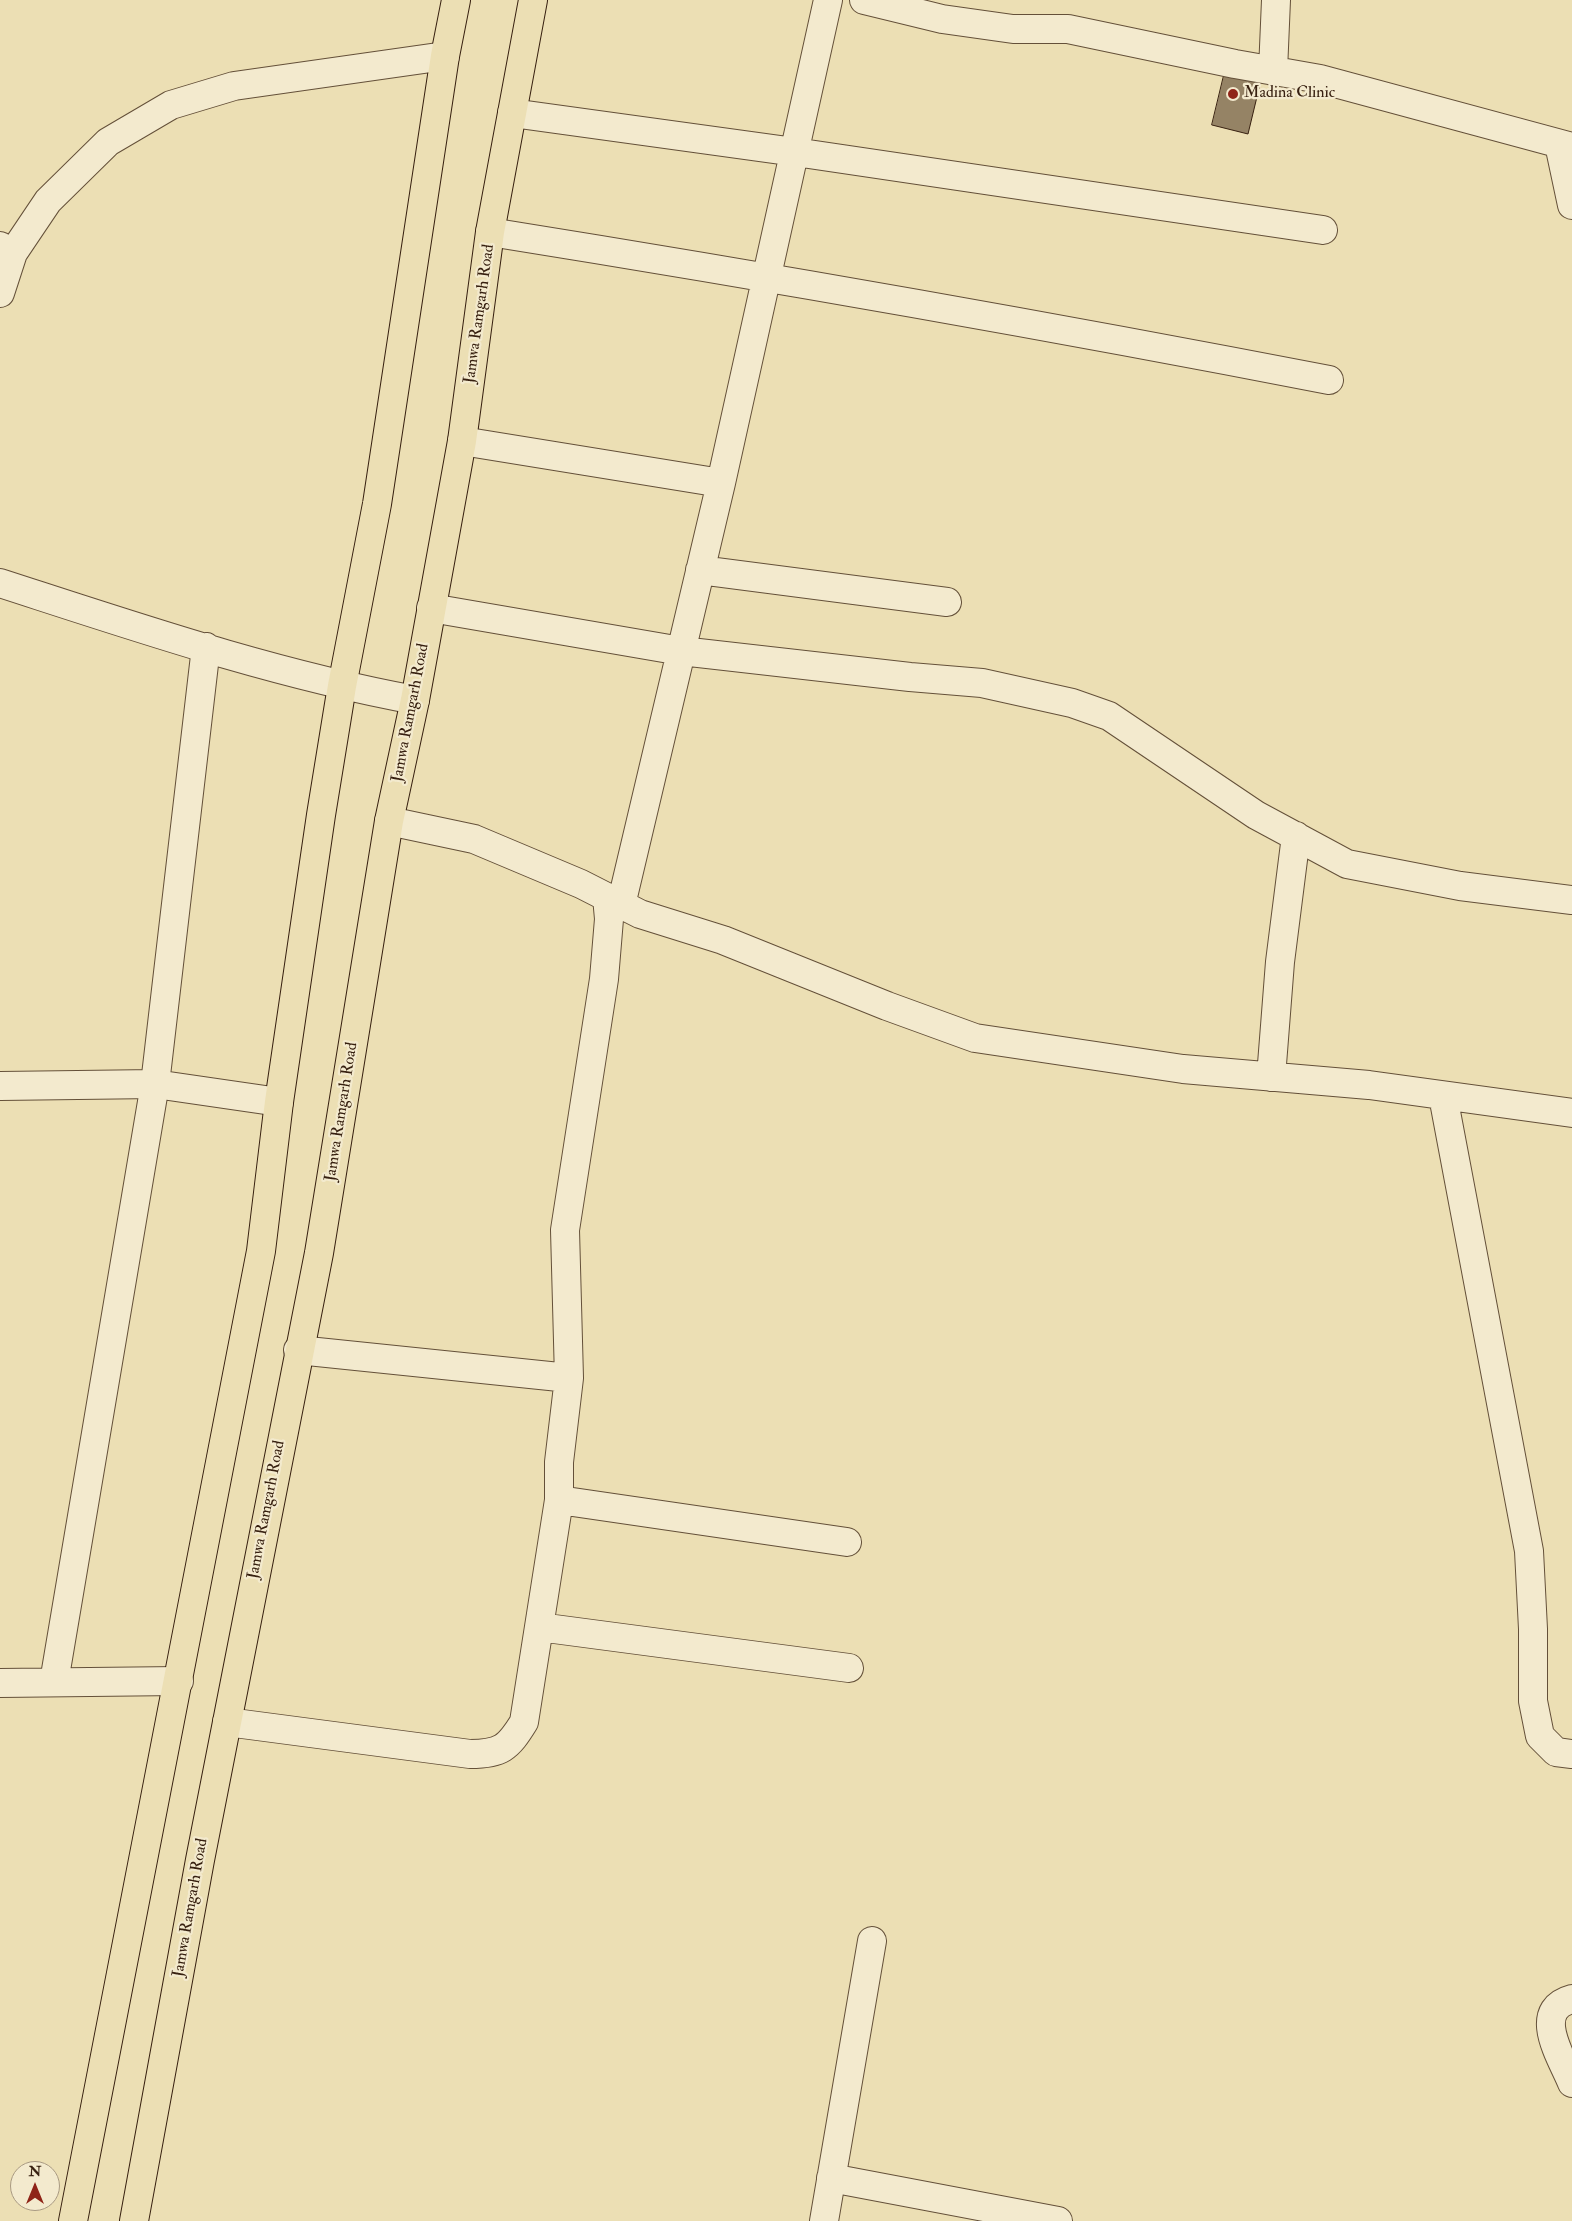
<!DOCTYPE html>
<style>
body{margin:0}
#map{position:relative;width:1572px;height:2221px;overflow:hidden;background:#ecdfb4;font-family:"IM FELL Double Pica",serif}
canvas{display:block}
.north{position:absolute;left:10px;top:2161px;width:50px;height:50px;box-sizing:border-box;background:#f3eace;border:1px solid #a89982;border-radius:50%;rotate:0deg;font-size:14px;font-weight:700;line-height:20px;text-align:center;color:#372010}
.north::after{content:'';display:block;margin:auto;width:18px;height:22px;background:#8f2418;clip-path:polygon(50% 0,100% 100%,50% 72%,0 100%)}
</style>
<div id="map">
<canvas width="1572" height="2221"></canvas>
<div class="north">N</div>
</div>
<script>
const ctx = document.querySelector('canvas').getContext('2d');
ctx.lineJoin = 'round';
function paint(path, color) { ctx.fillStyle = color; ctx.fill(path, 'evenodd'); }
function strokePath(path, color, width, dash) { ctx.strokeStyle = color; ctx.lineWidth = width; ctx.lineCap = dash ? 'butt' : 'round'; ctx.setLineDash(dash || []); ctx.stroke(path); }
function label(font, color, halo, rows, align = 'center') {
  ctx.font = font + ' "IM FELL Double Pica",serif'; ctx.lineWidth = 4.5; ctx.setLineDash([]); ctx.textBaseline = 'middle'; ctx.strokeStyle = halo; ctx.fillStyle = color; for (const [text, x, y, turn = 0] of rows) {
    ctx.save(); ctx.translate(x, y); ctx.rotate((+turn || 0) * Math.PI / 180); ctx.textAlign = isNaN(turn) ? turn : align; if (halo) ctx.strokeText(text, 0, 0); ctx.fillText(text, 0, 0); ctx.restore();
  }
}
const building = new Path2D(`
 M1226,67l36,9 -14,58 -36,-9z`);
const minor = new Path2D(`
 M864,0l78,19 71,10h55l167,35 85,15 252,68
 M1273,71l3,-71
 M512,113l283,39 528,78
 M1559,144l13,61
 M490,232c281,45 560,94 839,148
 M0,246l13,7 -13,40
 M13,253l35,-52 60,-59 63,-37 63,-19 211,-30
 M462,441l259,42
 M700,570l247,32
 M0,583c136,44 274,91 415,117
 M431,608l250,43 229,26 72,6 90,20 37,13 147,99 91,49 113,22 112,14
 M389,821l85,18 107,45 59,30 83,26 164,66 88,32 208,31 186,16 203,28
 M621,905l100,-422 107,-483
 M1271,1077l9,-115 16,-126
 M0,1086l155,-2 124,18
 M1443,1096l86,455 4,78v72l7,35 16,16 16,2
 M298,1350l271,28
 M559,1500l288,42
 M539,1627l310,41
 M54,1682l101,-598 51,-437
 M0,1683l179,-2
 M227,1722l243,32c31,0 38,-6 54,-32l35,-222v-38l10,-84 -4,-148 39,-251 5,-60 -2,-22
 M1572,1999c-42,11 -10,59 0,84
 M831,2178l227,43
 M824,2221l48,-280`);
const highway = new Path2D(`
 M73,2221l188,-970 18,-149 42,-287 21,-129 35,-182 68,-448 11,-56
 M134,2221l66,-361 119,-607 70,-432 26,-121 47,-259 28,-209 43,-232`);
const markers = [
 [1233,94,6,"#8f2418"]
];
const poiNames = [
 ["Madina Clinic",1244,94]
];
const streetNames = [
 ["Jamwa Ramgarh Road",480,314,-82],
 ["Jamwa Ramgarh Road",411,713,-79],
 ["Jamwa Ramgarh Road",342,1112,-81],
 ["Jamwa Ramgarh Road",267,1510,-79],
 ["Jamwa Ramgarh Road",191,1908,-80]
];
paint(building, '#958365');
strokePath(building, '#372010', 1);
strokePath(minor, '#645039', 30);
strokePath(highway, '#372010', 30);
strokePath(minor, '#f3eace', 28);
strokePath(highway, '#ecdfb4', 28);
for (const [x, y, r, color] of markers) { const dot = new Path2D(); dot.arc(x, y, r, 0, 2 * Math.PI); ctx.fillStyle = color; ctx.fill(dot); strokePath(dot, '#f3eace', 2); }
label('16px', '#372010', '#f3eace', poiNames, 'left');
label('16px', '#372010', '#f3eace', streetNames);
</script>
